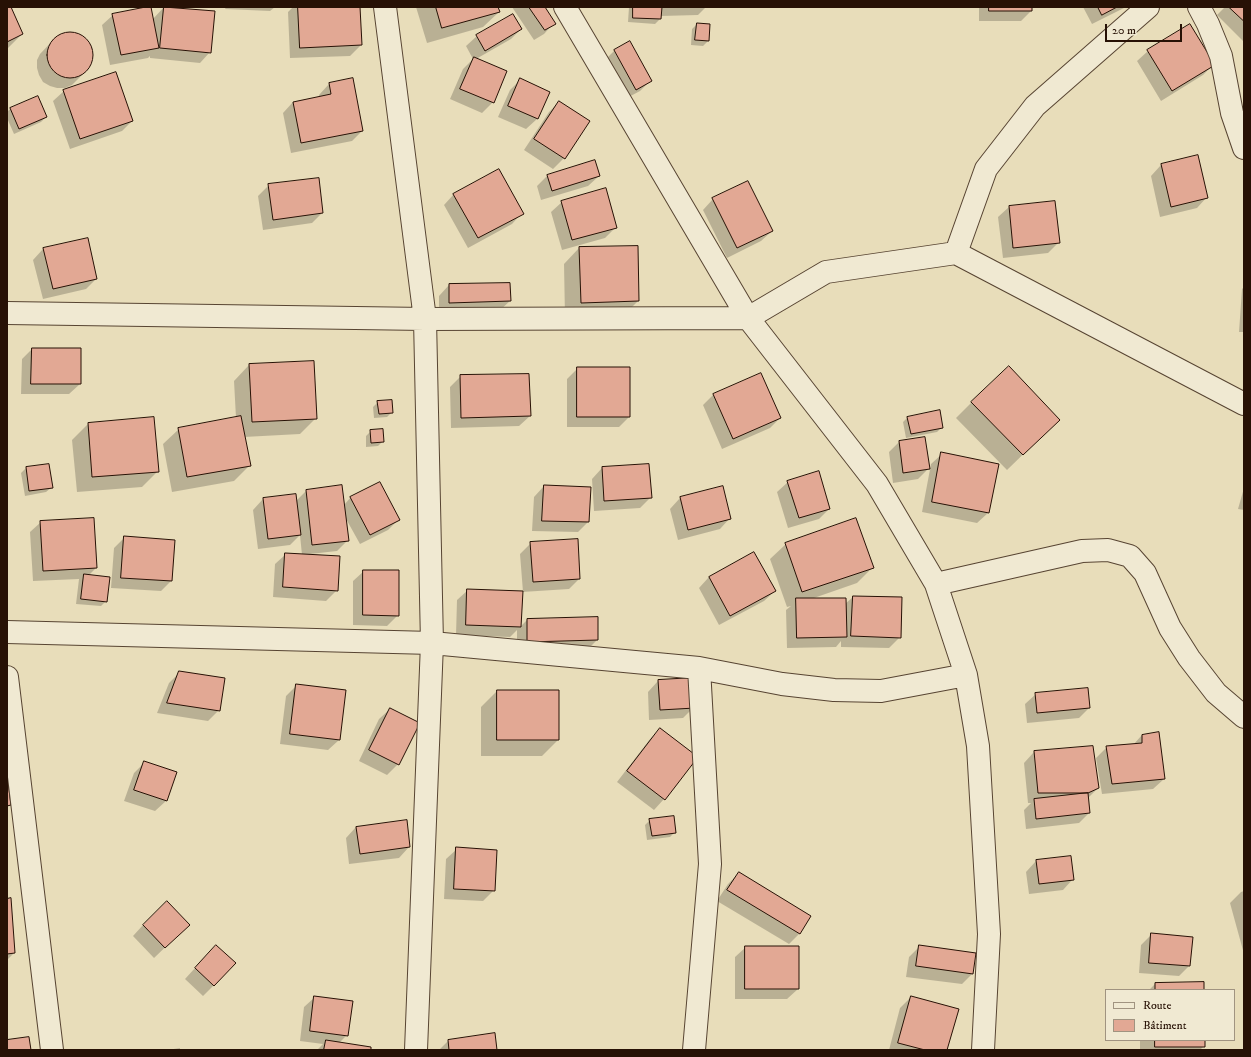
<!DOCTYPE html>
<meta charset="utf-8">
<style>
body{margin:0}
#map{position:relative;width:1251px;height:1057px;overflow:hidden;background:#e8ddba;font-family:"IM FELL DW Pica",serif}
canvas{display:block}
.frame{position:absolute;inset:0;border:8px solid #271105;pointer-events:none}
.legend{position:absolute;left:1105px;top:989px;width:130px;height:52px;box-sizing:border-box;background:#f0e9d2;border:1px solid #a09380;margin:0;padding:5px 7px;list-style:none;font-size:12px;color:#271105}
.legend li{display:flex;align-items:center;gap:8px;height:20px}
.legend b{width:20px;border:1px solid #a09380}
.scale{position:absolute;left:1105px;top:24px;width:77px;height:18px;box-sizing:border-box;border:2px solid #271105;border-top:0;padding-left:5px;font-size:12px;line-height:14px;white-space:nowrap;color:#271105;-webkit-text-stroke:3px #f0e9d2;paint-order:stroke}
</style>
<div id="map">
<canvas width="1251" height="1057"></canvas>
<div class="frame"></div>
<ul class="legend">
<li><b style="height:5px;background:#f0e9d2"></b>Route</li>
<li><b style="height:11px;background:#e2a894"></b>Bâtiment</li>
</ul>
<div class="scale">20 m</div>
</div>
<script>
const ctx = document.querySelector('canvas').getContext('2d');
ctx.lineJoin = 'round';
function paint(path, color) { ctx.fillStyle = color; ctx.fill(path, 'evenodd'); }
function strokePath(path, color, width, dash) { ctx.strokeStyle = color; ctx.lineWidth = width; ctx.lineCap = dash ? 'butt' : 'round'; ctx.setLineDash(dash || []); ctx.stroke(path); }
const shadow = new Path2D(`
 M7,7h3l12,27 -15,15z
 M164,7l46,45 -10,11 -50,-5v-2l-2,2 -38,7 -8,-40 11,-10 40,4z
 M226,7h49l-5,4 -45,-2z
 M293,7h66l2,38 -11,11 -60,2 -2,-46z
 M416,7h81l2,5 -16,15 -56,16z
 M512,7h32l10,16 -10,11 -10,6z
 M629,7h77l-8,8 -37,1 -1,3 -5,5 -27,-2z
 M979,7h52v4l-10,10h-42z
 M1083,7h43l-34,17z
 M1225,7h19v35l-27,-27z
 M697,24l11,17 -5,5 -12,-1 1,-16z
 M521,29l-10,10 -35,20 17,43 -11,11 -32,-14 13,-30 10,-10 -7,-13 11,-10z
 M69,32l7,1 7,3 5,5 4,6 1,7 -1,7 -3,7 -17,17 -7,3h-8l-7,-2 -7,-4 -4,-7 -2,-7v-8l3,-6 16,-17 6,-3z
 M629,42l22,38 -11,11 -15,8 -21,-38 10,-10z
 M1148,51l65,14 -10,10 -42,26 -24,-40z
 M520,80l28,12 -11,27 -11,10 -28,-12 12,-27z
 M329,84l33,47 -10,10 -61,12 -8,-40 10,-11 26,-5v-2z
 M64,91l68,30 -10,10 -52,18 -17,-48z
 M37,97l9,20 -5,5 -27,12 -7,-16v-6l3,-3z
 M559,102l29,19 -24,37 -11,11 -29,-19 25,-38z
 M1197,157l10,40 -10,11 -37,9 -9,-41 10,-11z
 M547,176h52l-11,10 -47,14 -4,-14z
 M269,185l53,28 -10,10 -49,7 -5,-34z
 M454,194l68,19 -10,11 -44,24 -24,-43z
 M713,199l59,32 -11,10 -34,17 -24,-48z
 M562,202l54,25 -11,11 -43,12 -11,-38z
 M1054,202l5,40 -11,11 -45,5 -5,-41 11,-10z
 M579,248l59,53 -15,15 -58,2 -1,-54z
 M43,249l53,30 -10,10 -43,10 -10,-39z
 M449,285l61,16 -11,10 -60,2v-17z
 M1244,287v45h-5l3,-43z
 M32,349l48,35 -11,10h-48l1,-35z
 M249,365l67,53 -16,16 -56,3 6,28 -16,16 -62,11 -9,-48 16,-15 57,-11 -2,-37z
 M578,368l51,49 -10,10h-52v-48z
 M461,376l69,40 -11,10 -68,2 -1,-41z
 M713,395l67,23 -10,10 -48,21 -19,-44z
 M378,402l14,10 -5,5 -13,1 -1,-11z
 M972,402l71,33 -36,35 -51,-52z
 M908,417l34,10 -5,5 -31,6 -3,-16z
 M88,424l70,47 -16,16 -65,5 -5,-52z
 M371,431l12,10 -5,5 -12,1v-11z
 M899,442l30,26 -11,11 -25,4 -4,-31z
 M942,454l46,59 -11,10 -55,-11 9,-48z
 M48,465l4,22 -6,5 -21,4 -4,-23 5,-5z
 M602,468l49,29 -11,11 -46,3 -2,-32z
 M788,482l41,27 -10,10 -31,9 -11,-36z
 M544,486l44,36 -10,10 -46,-1 2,-34z
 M1244,488v22l-6,-1z
 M306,491l38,14 7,-8 48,22 -11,11 -28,14 -15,-27 3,23 -11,11 -27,3 27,36 -11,11 -53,-4 2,-33 11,-10 16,1 -2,-20 -10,10 -32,4 -5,-39 10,-11 33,2z
 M680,498l50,20 -10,11 -42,11 -8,-31z
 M41,522l55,46 -8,8 18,25 -5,5 -25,-2 3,-25 -46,2 -3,-49z
 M125,537l46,44 -10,10 -50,-3 3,-40z
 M531,543l48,36 -10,10 -47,3 -2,35 7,-7 70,20 -10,10 -70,2v-22l-7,7 -54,-2 1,-35 11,-10 55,2 -3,-38z
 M786,544l87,23 -16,16 -46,16 34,5 8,-7 47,40 -11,11 -48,-1v-6l-5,6 -49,1 -1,-38 5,-4 -4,1 -17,-48z
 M754,553l21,38 -11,10 -45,24 -20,-37 10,-11z
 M364,571l34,44 -11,11 -34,-1v-44z
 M180,672l39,38 -11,11 -51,-8 12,-30z
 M658,681l36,26 -11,11 -34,2 -1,-28z
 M297,685l42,55 -11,10 -48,-6 6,-48z
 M497,691h61v49l-16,16h-61v-49z
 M1036,694l53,14 -10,10 -52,5 -2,-19z
 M390,709l8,55 -11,11 -28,-14 20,-42z
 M661,729l3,70 -10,11 -37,-28 33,-43z
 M1142,735l22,44 -11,10 -51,5 -6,-36 11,-11 26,-2z
 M1034,752l64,36 -10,10 1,15 -10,10 -53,6 -2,-19 7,-7h-3l-4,-40z
 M145,762l31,11 -10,28 -11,10 -31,-10 10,-28z
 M650,820l25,12 -5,5 -23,3 -2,-15z
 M406,821l3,26 -10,11 -50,6 -3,-26 10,-11z
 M457,849l37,41 -11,11 -39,-2 2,-40z
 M1036,861l37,18 -10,11 -34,4 -3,-22z
 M739,873l71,43 -11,18 -10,10 -72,-43 11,-17z
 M1244,891v63l-14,-51 11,-11z
 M7,900l7,53 -7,7z
 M143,925l35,10 -24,23 -21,-22z
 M1152,934l37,32 -10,10 -40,-3 2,-28z
 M920,946l52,28 -10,10 -56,-7 3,-20z
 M746,947l52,42 -11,10h-52v-42z
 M206,956l8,29 -11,11 -18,-17z
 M1155,984l48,6h-54z
 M315,997l32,38 -8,8 31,7h-53l6,-6 -23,-3 4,-34z
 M911,997l35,53h-57l11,-42z
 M494,1034l2,16h-57l9,-9z
 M1140,1040h64v6l-4,4h-60z
 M180,1048v2h-13z`);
const building = new Path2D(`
 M7,7h4l12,27 -16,8z
 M146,7h5l8,41 -38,7 -9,-41z
 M164,7l51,4 -4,42 -51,-5z
 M298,7h62l2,38 -62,3z
 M436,7h62l2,5 -58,16z
 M529,7h16l11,17 -11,6z
 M633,7h29l-1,12 -28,-1z
 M989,7h43v4h-43z
 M1098,7h19l-15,8z
 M1229,7h15v14z
 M513,14l9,15 -37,22 -9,-16z
 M697,23l13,1 -1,17 -14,-1z
 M1190,24l25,41 -43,26 -25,-41z
 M47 55a23 23 0 1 1 46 0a23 23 0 1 1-46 0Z
 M630,41l22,40 -16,9 -22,-40z
 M474,57l33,14 -13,32 -34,-14z
 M116,72l17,49 -53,18 -17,-49z
 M353,78l10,53 -62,12 -8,-41 38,-8 -2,-11z
 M520,78l30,14 -12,27 -30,-13z
 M38,96l9,21 -28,12 -9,-21z
 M559,101l31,20 -25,38 -31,-20z
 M1198,155l10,43 -37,9 -10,-43z
 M595,160l5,16 -48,15 -5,-16z
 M499,169l25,45 -46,24 -25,-44z
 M319,178l4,35 -50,7 -5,-36z
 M748,181l25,50 -36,17 -25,-50z
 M606,188l11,40 -45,12 -11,-39z
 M1055,201l5,42 -47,5 -4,-42z
 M88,238l9,41 -44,10 -10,-41z
 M638,246l1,55 -58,2 -2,-56z
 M510,283l1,18 -62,2v-19z
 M32,348h49v36h-50z
 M314,361l3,58 -65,3 -3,-58z
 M1009,366l51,54 -37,35 -52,-53z
 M577,367h53v50h-53z
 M761,373l20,45 -48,21 -20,-45z
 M529,374l2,42 -70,2 -1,-43z
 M392,400l1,13 -14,1 -2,-13z
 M940,410l3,18 -32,6 -4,-17z
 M241,416l10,50 -64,11 -9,-49z
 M154,417l5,55 -67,5 -4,-54z
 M383,429l1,13 -13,1 -1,-13z
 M925,437l5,32 -27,4 -4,-32z
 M941,452l58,12 -10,49 -57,-11z
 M49,464l4,24 -24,3 -3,-24z
 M649,464l3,34 -48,3 -2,-34z
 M819,471l11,38 -31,9 -12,-37z
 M380,482l20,38 -30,15 -20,-38z
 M342,485l7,56 -37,4 -6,-55z
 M544,485l47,2 -2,35 -47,-1z
 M723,486l8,33 -43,11 -8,-33z
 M296,494l5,41 -33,4 -5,-41z
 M94,518l3,50 -54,3 -3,-50z
 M856,518l18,50 -72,24 -17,-49z
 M124,536l51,4 -3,41 -51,-3z
 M578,539l2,40 -47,3 -3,-40z
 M754,552l22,39 -46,25 -21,-39z
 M285,553l55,3 -2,35 -55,-4z
 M363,570h36v46l-36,-1z
 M84,574l26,3 -3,25 -26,-3z
 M467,589l56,2 -2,36 -55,-2z
 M853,596l49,1 -1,41 -50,-2z
 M796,598h50l1,39 -50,1z
 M598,617v23l-71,2v-23z
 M179,671l46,7 -5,33 -53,-8z
 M693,678l2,30 -35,2 -2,-30z
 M296,684l50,6 -6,50 -50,-6z
 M1088,688l2,20 -53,5 -2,-20z
 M497,690h62v50h-62z
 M390,708l30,15 -21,42 -30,-15z
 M660,728l38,29 -33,43 -38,-29z
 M1159,732l6,47 -53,5 -6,-38 36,-3v-8z
 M1093,746l6,42 -11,5h-50l-4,-42z
 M144,761l33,11 -10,29 -33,-11z
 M7,774l4,31 -4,1z
 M1088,793l2,20 -54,6 -2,-20z
 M674,816l2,17 -24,3 -3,-17z
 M407,820l3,27 -50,7 -4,-27z
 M456,847l41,3 -2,41 -41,-2z
 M1071,856l3,24 -35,4 -3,-24z
 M739,872l72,44 -11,18 -73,-44z
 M11,898l4,55 -8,1v-55z
 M167,901l23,24 -25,23 -22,-23z
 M1151,933l42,4 -3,29 -41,-3z
 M216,945l20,18 -22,23 -19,-18z
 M919,945l57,8 -3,21 -57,-8z
 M745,946h54v43h-54z
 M1204,982v8h-49v-7z
 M314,996l39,5 -5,35 -38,-5z
 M911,996l48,13 -12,41h-22l-27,-7z
 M495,1033l2,17h-48l-1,-10z
 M29,1037l2,13h-24v-10z
 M326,1040l45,7v3h-47z
 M1155,1040h50v7h-50z`);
const minor = new Path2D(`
 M385,7l40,312 7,324 -16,407
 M565,7l183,311 129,166 59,100 30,91 12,71 11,188 -6,116
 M1199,7l9,17 13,32 11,57 12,35
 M956,253l30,-84 49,-63 113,-99
 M7,313l418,6 323,-1 78,-46 130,-19 288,151
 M936,584l146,-33 26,-1 22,6 15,17 25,55 19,30 27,35 28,24
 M7,632l425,11 267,25 83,16 52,6 47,1 85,-16
 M694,1050l16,-186 -11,-196`);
const tertiary = new Path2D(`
 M7,677l45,373`);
paint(shadow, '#0003');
paint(building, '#e2a894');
strokePath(building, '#271105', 1);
strokePath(minor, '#574432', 24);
strokePath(tertiary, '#574432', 24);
strokePath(minor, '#f0e9d2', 22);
strokePath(tertiary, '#f0e9d2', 22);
</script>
